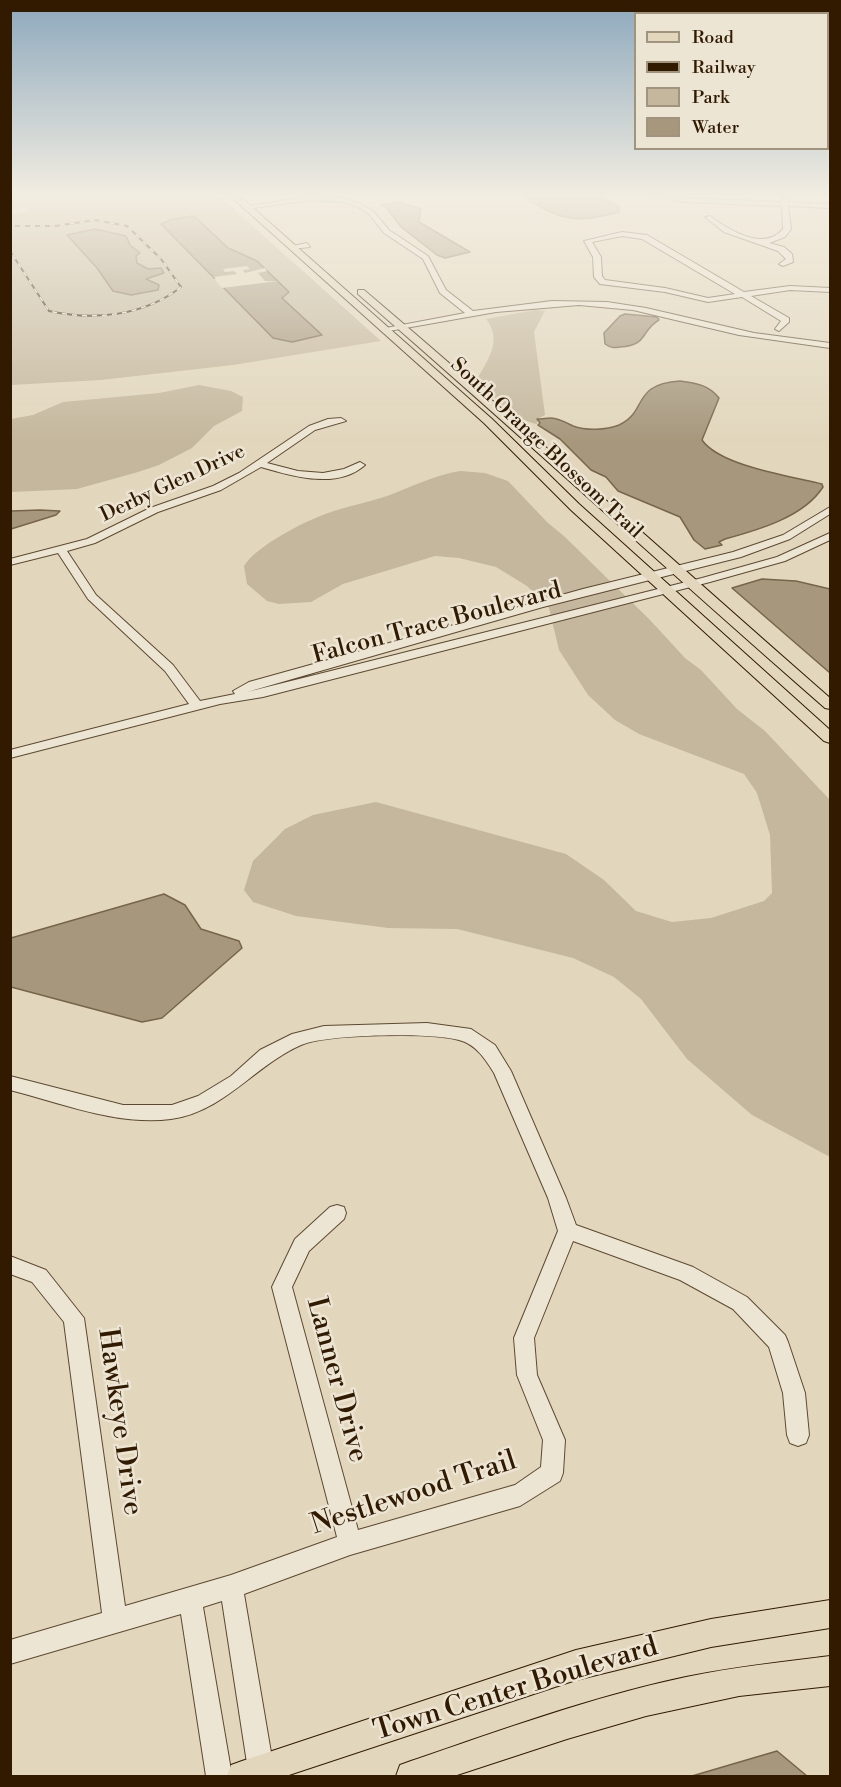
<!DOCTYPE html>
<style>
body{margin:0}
#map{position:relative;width:841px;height:1787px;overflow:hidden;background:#e2d7bd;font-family:"Libre Bodoni",serif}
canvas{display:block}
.frame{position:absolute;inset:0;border:12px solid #311a00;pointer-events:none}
.legend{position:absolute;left:634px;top:12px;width:195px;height:138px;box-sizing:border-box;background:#ece5d4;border:2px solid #a1947f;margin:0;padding:8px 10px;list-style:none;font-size:18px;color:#311a00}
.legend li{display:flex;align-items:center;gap:12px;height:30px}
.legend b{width:30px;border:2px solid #a1947f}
</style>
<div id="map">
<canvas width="841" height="1787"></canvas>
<div class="frame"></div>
<ul class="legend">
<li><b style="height:8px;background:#e2d7bd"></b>Road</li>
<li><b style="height:8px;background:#311a00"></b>Railway</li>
<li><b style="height:16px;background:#c4b79d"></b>Park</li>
<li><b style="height:16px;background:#a6977d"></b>Water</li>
</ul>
</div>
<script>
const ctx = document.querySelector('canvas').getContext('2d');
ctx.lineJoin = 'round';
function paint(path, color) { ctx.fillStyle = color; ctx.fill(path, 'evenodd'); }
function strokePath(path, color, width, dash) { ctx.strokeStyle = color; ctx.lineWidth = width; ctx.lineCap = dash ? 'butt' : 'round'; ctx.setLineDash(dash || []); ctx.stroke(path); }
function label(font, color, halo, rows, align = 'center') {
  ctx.font = font + ' "Libre Bodoni",serif'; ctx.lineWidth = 5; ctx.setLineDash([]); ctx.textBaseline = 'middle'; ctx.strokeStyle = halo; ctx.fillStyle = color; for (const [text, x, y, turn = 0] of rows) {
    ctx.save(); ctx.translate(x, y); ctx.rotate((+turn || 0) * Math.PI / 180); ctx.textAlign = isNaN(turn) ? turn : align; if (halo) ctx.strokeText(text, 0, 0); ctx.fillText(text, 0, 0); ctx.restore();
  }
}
const green = new Path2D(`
 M10,193h206l165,148 -148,24 -132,15 -90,5v-170l17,-4 -3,-4 -14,3z
 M535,310l10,1 -11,21 11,83 -8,4v5c-19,-2 -45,-30 -61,-43 12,-22 27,-40 10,-62z
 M199,385l32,6 12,6 -1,14 -28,15 -22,22 -33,17 -21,7 -61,17 -66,3v-73l22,-4 30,-13 96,-9z
 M460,471l25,2 23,8 39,41 18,15 85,83 35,38 16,12 36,39 28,22 65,69v357l-78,-42 -65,-56 -46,-60 -27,-22 -41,-19 -116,-29 -69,-1 -92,-12 -43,-14 -9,-12 9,-29 32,-32 28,-14 63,-13 190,52 38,26 32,31 36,11 39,-4 53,-17 8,-8 -2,-58 -13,-42 -13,-19 -105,-40 -24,-14 -27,-25 -29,-45 -10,-42 -22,-22 -31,-19 -37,-9 -24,-2 -92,28 -32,18 -32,2 -12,-3 -20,-17 -3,-18c12,-20 61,-45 84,-53 20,-7 42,-11 62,-18 23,-9 45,-20 70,-24z`);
const water = new Path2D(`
 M528,193h67l24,14v5c-39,11 -59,10 -92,-14z
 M401,202l20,7 -2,13 51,30 -25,6 -8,-3 -36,-28 -14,-19 -6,-3z
 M194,216l34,32 29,13 32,31 -7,6 40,37 -30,7 -19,-4 -112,-114 12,-5z
 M95,229l31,7 4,9 10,8 -4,3 1,7 11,6 13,-1 3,5 -18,6 13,6 -1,5 -27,5 -18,-4 -16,-23 -30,-33z
 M625,314l32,3 2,3c-19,11 -10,25 -39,27 -7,1 -9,1 -15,-3l-1,-11 16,-17z
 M680,381c16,2 29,4 39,17l-17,42c18,26 88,36 120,44l1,3c-19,30 -65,43 -98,52l-6,3 3,3 -17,4 -11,-9 -14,-23 -62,-26 -12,-14 -15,-7 -31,-31 -22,-14 2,-2 -3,-4c5,0 10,-1 14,-1 7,0 16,5 22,8 14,5 33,4 46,-1 29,-13 12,-41 61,-44z
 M40,510l20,1 -4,4 -45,14v-18z
 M762,579l34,2 34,8v84l-98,-85z
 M164,894l21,11 16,24 38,12 3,7 -80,70 -20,4 -131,-35v-49z
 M777,1751l30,25h-115z`);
const pier = new Path2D(`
 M247,266l3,3 -7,1 2,3 20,-5 2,3 -9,2 7,8h13l-56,7 -8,-9h2l-2,-2 23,-3 -3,-3 -9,1 -2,-3z`);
const minor = new Path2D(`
 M648,193l35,5 98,4v-9h6l1,9 42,2v4l-42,-2 3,23 -6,8 -16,6 15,4 8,7 1,8 -10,4 -4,-2 7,-5 -8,-8 -54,-19 -19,-15 5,-1c19,14 54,36 73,13l-1,-23 -99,-4z
 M311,196l32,2 18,6 13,8 15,18 39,26 18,34 27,21 79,-10 55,1 39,6 108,25 76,10v5l-91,-13 -106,-25 -54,-5 -83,7 -113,20v-4h3l79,-15 -25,-20 -17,-34 -39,-26 -15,-19 -13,-8 -14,-4 -31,-2 -65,9 -3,-2z
 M622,232l25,3 97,57 46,-6 40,2v4l-40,-2 -39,6 38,22v4l-10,9 -4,-2 6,-8 -39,-24 -34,5 -43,-10 -65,-8 -6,-7 -1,-20 -9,-16zM622,236l20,3 93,55 -27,4 -43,-10 -60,-8 -3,-4 -1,-19 -9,-15z
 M307,243l3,4 -18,2 -4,-2z
 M328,419l13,-1 5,3 -31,9 -48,33 31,8 25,2 21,-4 16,-7 5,3c-28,25 -73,11 -104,2l-40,23 -63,22 -63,31 -28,8 29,44 77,70 27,36 35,-7 -2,-3 16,-9 334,-93 150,-37 50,-17 47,-28v7l-40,25 -49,18 -198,50 -296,85 455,-114 75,-21 53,-24v7l-45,21 -75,21 -447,115 -43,7 -210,54v-8l179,-46 -24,-33 -77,-72 -30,-46 -48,12v-6l77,-20 63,-31 63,-22 26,-13 70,-47z
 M427,1023l44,6 24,16 16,26 55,127 10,27 117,42 54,30 38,38 3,7 17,51 4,42 -3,8 -8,3 -8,-3 -3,-8 -4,-42 -14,-46 -36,-38 -53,-29 -107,-39 -39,97 3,37 28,65 -2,33 -3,8 -40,25 -170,49 -106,39 31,182h-26l-27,-175 -19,6 29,169h-26l-25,-162 -171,50v-24l92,-27 -38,-291 -32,-40 -22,-8v-18l36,14 38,48 41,288 106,-31 106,-38 -65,-250 23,-48 35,-32 7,-2 7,2 2,6 -2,6 -35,32 -17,36 66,243 157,-45 26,-18 2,-27 -26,-65 -3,-37 44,-107 -10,-33 -54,-125c-8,-13 -18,-29 -35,-33 -28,-8 -133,-6 -158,5 -46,20 -77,67 -130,74 -53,7 -110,-16 -161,-29v-14l113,29h49l26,-9 33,-20 29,-26 32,-16 32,-8z`);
const major = new Path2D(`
 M227,193h9l256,226 87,85 251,226v13l-6,-2 -253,-231 -87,-87z
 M358,290h6c158,134 311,272 466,408v11l-5,-1c-157,-137 -310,-278 -467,-414z
 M830,1600v28l-119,19 -135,33 -290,96h-59l4,-11 11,-4 334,-111 135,-31z
 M830,1656v30l-91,10 -93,20 -79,23 -113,37h-58l4,-11 11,-4c91,-31 181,-64 275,-84 48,-10 95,-15 144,-21z`);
const rail = new Path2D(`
 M10,226h45l40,-6 32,6 34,33 20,28c-37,29 -87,34 -132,24l-39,-60`);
const farStreetnames = [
 ["South Orange Blossom Trail",546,449,43],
 ["Derby Glen Drive",173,484,-25]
];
const streetNames = [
 ["Falcon Trace Boulevard",437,624,-15]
];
const nearStreetnames = [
 ["Lanner Drive",336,1380,75],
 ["Hawkeye Drive",119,1422,82],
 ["Nestlewood Trail",414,1494,-18],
 ["Town Center Boulevard",516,1690,-17]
];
paint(green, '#c4b79d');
paint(water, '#a6977d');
strokePath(water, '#77654b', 1.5);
paint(pier, '#e2d7bd');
strokePath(minor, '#5d492f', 2);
strokePath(major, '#311a00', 2);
paint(minor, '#ece5d4');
paint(major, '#e2d7bd');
strokePath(rail, '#311a00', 2);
strokePath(rail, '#ece5d4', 1.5, [5]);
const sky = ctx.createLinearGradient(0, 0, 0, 443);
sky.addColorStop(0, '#8da8bd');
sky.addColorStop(0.44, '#f2ede1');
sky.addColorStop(1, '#f2ede100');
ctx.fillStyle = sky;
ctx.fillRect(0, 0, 841, 443);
label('20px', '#311a00', '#ece5d4', farStreetnames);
label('24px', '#311a00', '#ece5d4', streetNames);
label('28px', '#311a00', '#ece5d4', nearStreetnames);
</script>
